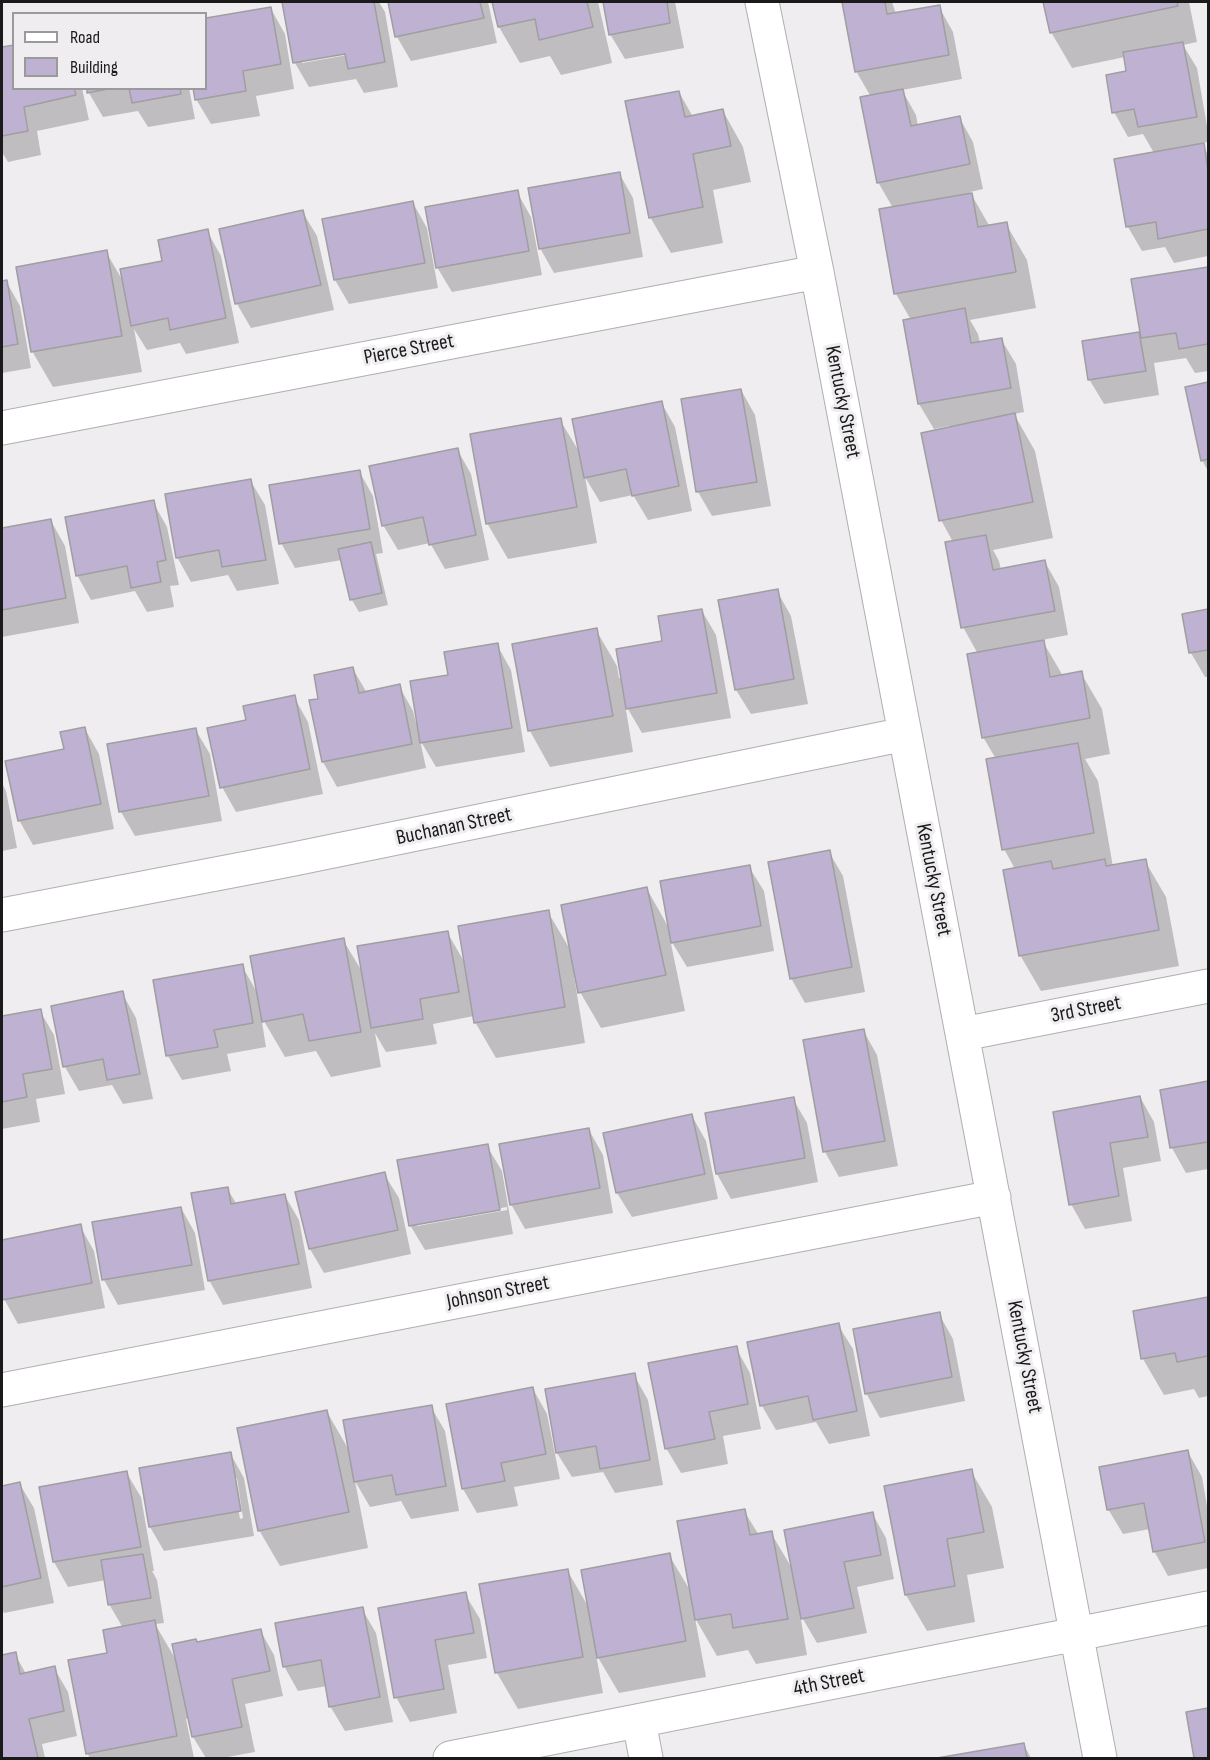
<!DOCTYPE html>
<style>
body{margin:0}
#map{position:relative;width:1210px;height:1760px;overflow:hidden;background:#efedf0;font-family:"Sofia Sans Condensed",sans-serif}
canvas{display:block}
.frame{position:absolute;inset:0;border:3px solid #1b1a1b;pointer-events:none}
.legend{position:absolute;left:12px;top:12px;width:195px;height:78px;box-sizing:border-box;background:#efedf0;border:2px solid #9a999b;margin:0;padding:8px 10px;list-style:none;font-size:18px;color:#1b1a1b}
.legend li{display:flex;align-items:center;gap:12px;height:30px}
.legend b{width:30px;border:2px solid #9a999b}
</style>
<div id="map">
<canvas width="1210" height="1760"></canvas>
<div class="frame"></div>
<ul class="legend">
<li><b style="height:8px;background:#fff"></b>Road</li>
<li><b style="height:16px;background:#bfb1d2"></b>Building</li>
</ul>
</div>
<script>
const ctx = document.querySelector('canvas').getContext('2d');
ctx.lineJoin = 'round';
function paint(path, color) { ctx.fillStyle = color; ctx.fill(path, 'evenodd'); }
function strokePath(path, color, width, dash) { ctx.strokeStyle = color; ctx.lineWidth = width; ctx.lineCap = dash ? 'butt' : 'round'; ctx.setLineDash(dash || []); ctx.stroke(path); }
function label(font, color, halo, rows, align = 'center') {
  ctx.font = font + ' "Sofia Sans Condensed",sans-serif'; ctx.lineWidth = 6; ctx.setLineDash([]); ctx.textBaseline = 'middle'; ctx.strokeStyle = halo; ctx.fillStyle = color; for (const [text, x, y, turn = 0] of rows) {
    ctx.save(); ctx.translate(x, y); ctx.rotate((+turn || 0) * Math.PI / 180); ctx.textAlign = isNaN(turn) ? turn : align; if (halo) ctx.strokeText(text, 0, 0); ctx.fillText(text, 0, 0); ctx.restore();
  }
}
const shadow = new Path2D(`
 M295,2h84l6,10 13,75 -34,6 -8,-14 -47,8 -14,-24 -11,-59zM353,51v3l-51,9v-3z
 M390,2h98l9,41 -86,18 -14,-24z
 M493,2h105l14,61 -51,12 -11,-19 -30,7 -21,-36z
 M605,2h70l9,46 -59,11 -15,-25z
 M844,2h48l4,12 43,-7 14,25 9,47 -60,11 14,25 2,11 41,-9 14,25 10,47 -13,3 20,35 16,-3 21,36 9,48 -66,12 8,14 2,9 21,-4 15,25 8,48 -10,2 21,37 18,87 -60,12 6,11 2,9 44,-8 14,25 9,48 -26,5 21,36 18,-3 21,36 8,45 -25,5 13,22 15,86 32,-6 21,36 13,69 -138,25 -21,-36 -5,-86 -11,-20 -8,-90 -13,-22 -5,-83 -15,-27 -10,-85 -12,-22 8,-91v-3l-15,3 -15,-25 -14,-83 6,-1 -15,-26 -15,-84 12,-2 -15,-26 -7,-85 -15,-26z
 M1045,2h144l8,40 -14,3 14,23 11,64v10l-6,1 6,12v101l-34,7 -9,-16 -23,4 -14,-24 26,-74 -11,-19 -15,3 -14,-25 13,-40 -2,-15 -53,11 -21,-36z
 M271,9l14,25 9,55 -38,7 4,20 -49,8 -15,-25 10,-11v-68z
 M14,46v42h68l7,32 -52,11 4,24 -33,7 -6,-10v-103z
 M88,88h101l6,31 -47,8 -10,-16 -35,6 -14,-24z
 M679,92l14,25 30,-6 20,36 8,35 -38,8 10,53 -52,10 -21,-36z
 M619,173l14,25 10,59 -89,16 -14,-25z
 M517,192l14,25 11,58 -90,17 -15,-25z
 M413,203l14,25 11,60 -89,16 -14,-24z
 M302,211l15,25 17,74 -83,18 -14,-24 -17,-74z
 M207,231l14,25 18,87 -53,11 -6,-11 -33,7 -13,-21 8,43 -89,15 -21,-36 74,-99 17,29 41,-19z
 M1208,268v103l-13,2 -9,-15 -32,5 5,32 -55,9 -15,-25 -5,-37 57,-9 -8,-53z
 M6,281l14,25 11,62 -29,5v-91z
 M1208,384v87l-6,-11 -16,-72z
 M741,390l14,25 16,91 -59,10 -14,-24z
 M661,402l14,25 17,84 -44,9 -15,-25 -33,7 -15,-25 12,66 -89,16 -21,-36 73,-103 20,33z
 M457,449l14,25 18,86 -44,9 -15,-26 -32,7 -15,-25z
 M359,471l14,25 10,57 -7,1 12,51 -29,7 -7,-12 -10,-40 -47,8 -14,-25z
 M250,480l15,25 14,79 -42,7 -9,-16 -37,7 -14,-25z
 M153,502l14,25 12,58 -9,1 4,21 -27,5 -12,-21 -44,9 -14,-25z
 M51,521l14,25 14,77 -77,14v-107z
 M777,591l14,25 17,88 -57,10 -15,-24 -16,-88z
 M702,611l14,24 15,83 -89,15 -17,-29 8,48 -83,15 -20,-36 66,-101 21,36 2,12h3z
 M1208,611v66h-3l-14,-24 -7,-38z
 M497,645l14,25 14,82 -89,15 -16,-27 6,28 -89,19 -14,-25 -12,-60 9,-2 33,-31 14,24 32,-7 14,25 3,12h2l32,-47z
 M294,697l14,25 15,72 -87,18 -14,-25 25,-65z
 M85,729l14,25 15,75 -81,16 -14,-25 47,-70z
 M195,729l15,25 12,67 -87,15 -14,-24z
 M2,783l4,8 11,57 -15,3z
 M829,852l14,24 22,116 -60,11 -14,-25z
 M749,867l15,24 10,60 -87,16 -17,-28 15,72 -84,17 -21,-36 -4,-16h-2l11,67 -89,15 -21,-36 -1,-6 -41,8 4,20 -51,8 -11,-19 6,34 -50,10 -15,-26 -31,6 -24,-41 5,31 -39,7 4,17 -49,9 -14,-24 74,-90 16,28 85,-54 20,33 84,-41 18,31 83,-51 23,39 76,-62 23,41z
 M122,993l14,25 17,81 -30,5 -11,-19 -33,6 -14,-24 -12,-59z
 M40,1011l14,24 11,59 -29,5 4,23 -38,7v-111z
 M863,1030l14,25 21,111 -59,11 -14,-25 -20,-111z
 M1208,1083v86l-22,4 -14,-25 -11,-57z
 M1140,1097l14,25 7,39 -38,7 9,53 -47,8 -14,-25 -17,-91z
 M793,1099l14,24 11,59 -87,17 -14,-25 -11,-60z
 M692,1116l14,25 12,58 -86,18 -15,-24 -12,-58z
 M589,1130l14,25 10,58 -88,16 -14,-25z
 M487,1146l15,25 11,63 -88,16 -15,-25zM507,1207v3l-90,16v-3z
 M384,1174l15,24 12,56 -87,19 -14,-24z
 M227,1188l10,17 48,-9 14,24 13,68 -89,17 -14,-25z
 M181,1208l14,25 10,57 -87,15 -14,-25 -10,-57z
 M80,1226l14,25 11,57 -87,16 -14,-25 -2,-12v-46z
 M1208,1298v98l-9,2 -5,-9 -30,6 -21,-36 -9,-47z
 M939,1314l14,25 12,62 -85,17 -14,-25z
 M838,1325l15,24 17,87 -41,8 -13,-22 -40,8 -14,-24 -13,-63z
 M736,1348l14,25 11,56 -38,7 5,28 -47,9 -15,-25z
 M634,1375l14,25 15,85 -48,8 -12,-21 -31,5 -15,-24z
 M533,1389l14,25 13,65 -46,8 4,19 -41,7 -14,-24z
 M431,1407l14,24 14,80 -48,8 -10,-18 -31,6 -15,-26 13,67 -88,18 -21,-36 68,-118 23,40z
 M1188,1452l14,25 6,35v56l-40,8 -14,-25 -4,-22 -27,5 -15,-25z
 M230,1453l14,25 10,58 -90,15 -14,-24zM233,1478h4l6,40 -3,1z
 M971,1471l21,36 12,61 -37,7 8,47 -48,9 -21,-36 -20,-108z
 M126,1472l15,25 13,74h-2l5,9 7,43 -9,1 21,36 21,-16 63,-14 14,25 9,41 -38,8 10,48 -33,6h-16l-13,-21 -4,-19 -3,1 8,39h-104l-3,-5 21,-98 15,-27 -14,-24 -3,-24 -38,7 -14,-25 -14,-74z
 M19,1483l15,25 20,95 -50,10 -2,-5v-121z
 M744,1511l15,24 12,-2 22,37 79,-57 14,25 8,41 -37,8 10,46 -50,10 -17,-29 7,41 -51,9 -8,-14 -31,6 -22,-38 11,59 -87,16 -23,-39 7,39 -85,16 -21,-36 -16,-87 86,-16 22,38 80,-53 22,37z
 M465,1594l15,25 7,39 -39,7 9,48 -47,9 -14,-25z
 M362,1609l14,24 17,89 -48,9 -15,-25 -3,-20 -29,5 -14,-25z
 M15,1654l11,20 28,-6 14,24 9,44 -35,8 3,14h-43v-102z
 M1208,1710v48h-12l-8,-45z
 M1024,1745l7,13h-85z`);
const building = new Path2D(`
 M282,2h92l11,60 -37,7 -3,-15 -52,9z
 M388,2h92l4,16 -89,19z
 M492,2h95l6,25 -54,13 -4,-21 -37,8z
 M603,2h64l3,21 -61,12z
 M842,2h43l2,12 53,-9 9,50 -94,17z
 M1043,2h134l1,4 -128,27z
 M271,7l10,57 -38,7 3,20 -51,9 -2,-12h13v-70z
 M1183,42l14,75 -59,10 -4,-18 -22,4 -6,-38 20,-4 -3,-19z
 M14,45v43h60l2,7 -52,12 4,24 -26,5v-89z
 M87,88h26l-26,5z
 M129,88h51l1,6 -49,9z
 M903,89l8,37 49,-10 10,48 -93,19 -17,-86z
 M679,91l6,26 38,-8 8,37 -38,8 10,53 -54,11 -24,-117z
 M1204,143l4,28v58l-50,10 -2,-17 -30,5 -12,-68z
 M620,172l10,61 -91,16 -11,-61z
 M518,190l11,61 -93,17 -11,-61z
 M972,193l6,34 29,-5 9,50 -122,22 -15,-85z
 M413,201l12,62 -91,17 -12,-61z
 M303,210l18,75 -86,19 -16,-75z
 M208,229l18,89 -56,12 -2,-12 -37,8 -11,-57 42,-8 -4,-21z
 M107,250l15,86 -91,16 -15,-85z
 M1208,267v77l-29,5 -3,-16 -35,5 -10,-59z
 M7,280l11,64 -16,3v-66z
 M965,308l6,35 31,-5 9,50 -93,16 -15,-84z
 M1139,332l7,39 -58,9 -6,-39z
 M1208,382v77l-7,2 -16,-74z
 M741,389l16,93 -61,10 -15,-93z
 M662,401l17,85 -47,10 -6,-27 -42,9 -12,-59z
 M1015,413l18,89 -94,19 -18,-88z
 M561,418l16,89 -91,17 -16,-90z
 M458,448l18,87 -47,10 -6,-28 -41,9 -13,-60z
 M360,470l10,59 -91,15 -10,-59z
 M251,479l15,81 -44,7 -3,-17 -43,8 -11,-64z
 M154,500l12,60 -9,2 4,20 -30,6 -4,-22 -51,10 -11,-59z
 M51,519l15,79 -64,12v-82z
 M986,535l7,35 52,-10 10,51 -94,17 -16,-86z
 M371,542l11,51 -32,7 -12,-51z
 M778,589l16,90 -59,11 -17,-90z
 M702,609l15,84 -91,16 -10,-60 46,-8 -4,-25z
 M1208,609v41l-19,3 -7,-39z
 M597,628l16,88 -85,15 -16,-87z
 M1044,640l6,37 32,-6 8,47 -108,20 -15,-84z
 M498,643l14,85 -92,15 -10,-62 38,-6 -4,-23z
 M353,667l6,26 41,-9 12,60 -90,18 -13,-62 9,-1 -4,-24z
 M295,695l15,74 -90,19 -13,-60 39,-8 -3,-14z
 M85,727l16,77 -83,17 -13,-60 59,-12 -4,-17z
 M196,728l13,68 -90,16 -12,-68z
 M1078,743l16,90 -92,17 -16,-91z
 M830,850l22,117 -62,12 -22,-117z
 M1105,859l1,7 40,-7 13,71 -140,26 -16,-86 48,-9 2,8z
 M750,865l11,61 -90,17 -11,-62z
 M647,887l19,88 -88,18 -17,-88z
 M549,910l16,97 -91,16 -16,-97z
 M448,931l11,61 -39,7 3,20 -52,9 -14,-82z
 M344,938l17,94 -52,9 -6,-27 -41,8 -12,-66z
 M243,964l10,59 -39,7 4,17 -52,9 -13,-76z
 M123,991l17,83 -33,6 -4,-21 -40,8 -12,-61z
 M41,1009l11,60 -29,5 4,23 -25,5v-86z
 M864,1029l21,112 -62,11 -20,-112z
 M1208,1081v61l-38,6 -10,-58z
 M1140,1096l8,41 -38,6 9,53 -50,9 -16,-93z
 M794,1097l11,61 -89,16 -11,-61z
 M692,1114l13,60 -89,19 -13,-60z
 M589,1128l11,60 -90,17 -11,-61z
 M488,1144l12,66 -91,16 -12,-66z
 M385,1172l13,58 -89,19 -14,-57z
 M228,1187l3,17 54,-10 14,70 -91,17 -17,-88z
 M181,1207l11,58 -90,15 -10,-58z
 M81,1224l11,59 -90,17v-60z
 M1208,1297v59l-31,6 -2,-9 -34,6 -8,-48z
 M940,1312l12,65 -87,17 -12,-65z
 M839,1323l18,88 -44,9 -5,-24 -48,10 -13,-64z
 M737,1346l11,58 -39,8 6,27 -50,10 -17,-86z
 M635,1373l15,87 -50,9 -4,-23 -40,7 -11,-64z
 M533,1387l13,67 -45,9 4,18 -43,8 -16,-85z
 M432,1405l14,81 -50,9 -4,-20 -38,7 -11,-62z
 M327,1410l22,102 -91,19 -21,-103z
 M1188,1450l17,92 -52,10 -9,-49 -37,7 -8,-43z
 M231,1452l10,59 -92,16 -10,-59z
 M972,1469l12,63 -37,7 8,47 -50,9 -21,-109z
 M127,1471l14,76 -88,15 -14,-75z
 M20,1482l21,96 -39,9v-101z
 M745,1509l5,26 22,-4 16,88 -55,9 -2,-14 -36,6 -18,-99z
 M873,1512l8,43 -37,7 10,46 -53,11 -17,-89z
 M670,1553l16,88 -89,17 -16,-88z
 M143,1554l8,44 -43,7 -7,-45z
 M568,1569l15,88 -88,16 -16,-89z
 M466,1592l8,41 -39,7 9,49 -50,9 -16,-90z
 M363,1607l17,90 -51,10 -8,-47 -38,7 -8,-44z
 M155,1620l22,116 -91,18 -18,-94 39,-7 -4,-23z
 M261,1629l9,42 -38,8 10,48 -50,10 -20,-93 24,-5 1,3z
 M16,1652l4,22 35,-8 9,45 -35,8 9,39h-36v-103z
 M1208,1708v50h-14l-8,-46z
 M1024,1743l3,15h-90z`);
const minor = new Path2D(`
 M762,2l55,270 283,1486
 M2,428l815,-156
 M2,915l287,-55 616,-126
 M963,1034l245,-48
 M2,1390l992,-193
 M639,1721l7,37
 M450,1758l758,-150`);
const streetNames = [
 ["Pierce Street",409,350,-11],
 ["Kentucky Street",842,402,79],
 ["Buchanan Street",454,827,-12],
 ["Kentucky Street",933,880,79],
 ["3rd Street",1086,1010,-11],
 ["Johnson Street",498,1293,-11],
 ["Kentucky Street",1024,1357,79],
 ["4th Street",829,1683,-11]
];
paint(shadow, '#0003');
paint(building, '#bfb1d2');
strokePath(building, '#9f9ea1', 1.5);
strokePath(minor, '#afaeb1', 35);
strokePath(minor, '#fff', 33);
label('21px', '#1b1a1b', '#efedf0', streetNames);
</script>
